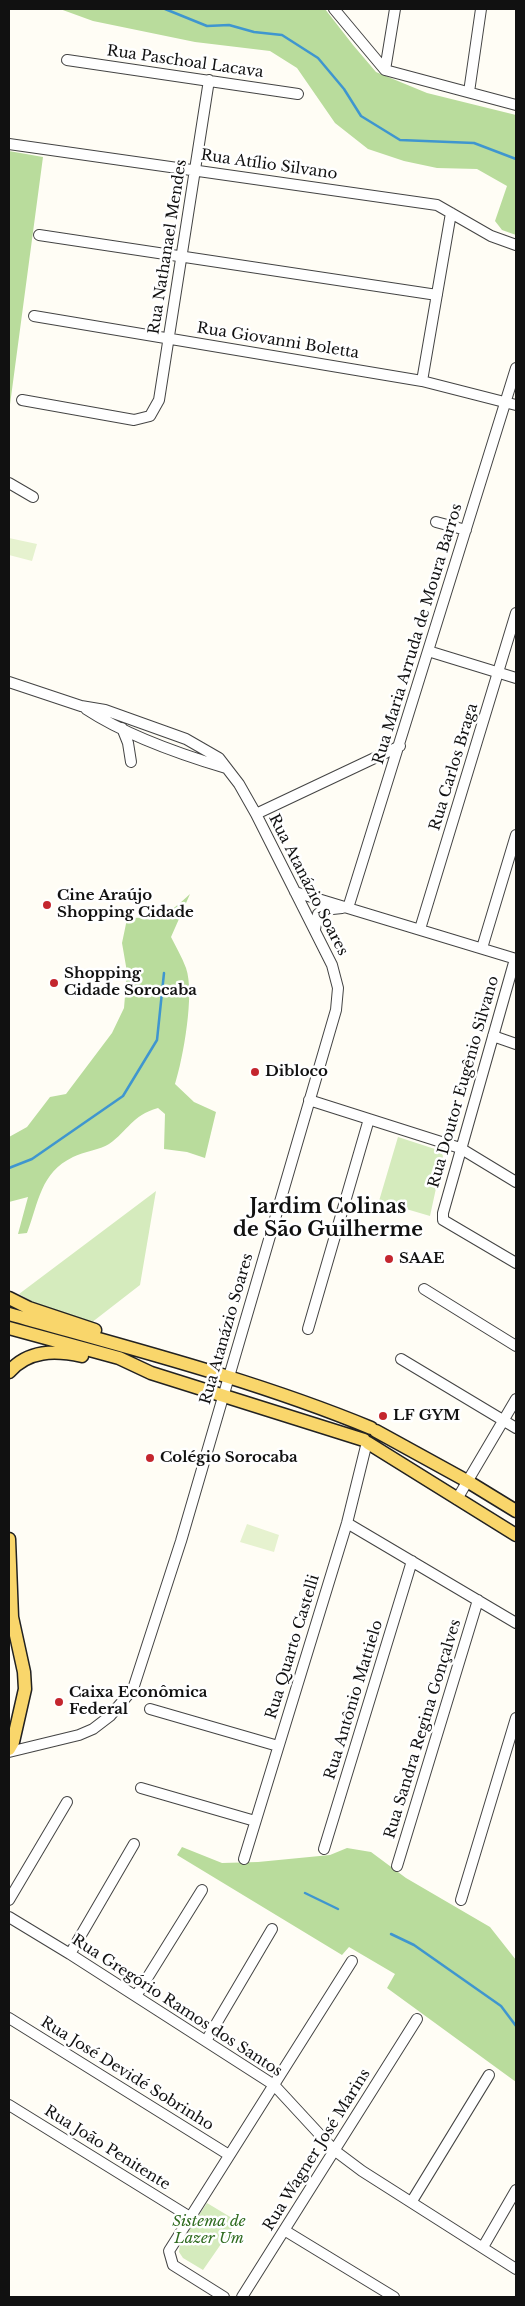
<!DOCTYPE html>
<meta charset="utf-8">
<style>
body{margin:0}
#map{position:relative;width:525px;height:2306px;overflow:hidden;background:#fffdf5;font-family:"Libre Baskerville",serif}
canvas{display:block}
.frame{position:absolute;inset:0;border:10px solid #111;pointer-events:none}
</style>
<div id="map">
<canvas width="525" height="2306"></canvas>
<div class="frame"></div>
</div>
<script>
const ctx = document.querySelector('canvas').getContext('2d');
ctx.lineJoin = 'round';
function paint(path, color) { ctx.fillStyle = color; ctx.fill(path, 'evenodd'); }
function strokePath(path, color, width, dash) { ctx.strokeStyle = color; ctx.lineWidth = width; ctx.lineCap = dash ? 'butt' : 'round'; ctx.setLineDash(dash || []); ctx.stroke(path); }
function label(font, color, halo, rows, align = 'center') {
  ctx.font = font + ' "Libre Baskerville",serif'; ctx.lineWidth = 5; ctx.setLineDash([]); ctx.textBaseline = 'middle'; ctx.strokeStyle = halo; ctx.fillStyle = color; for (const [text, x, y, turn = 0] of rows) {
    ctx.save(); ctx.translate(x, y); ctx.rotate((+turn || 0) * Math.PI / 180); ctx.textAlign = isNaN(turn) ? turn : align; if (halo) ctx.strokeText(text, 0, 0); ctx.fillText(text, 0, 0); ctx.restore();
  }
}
const green = new Path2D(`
 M398,1137l43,14 2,5 -13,60 -51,-15z
 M156,1191l-16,94 -49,38 -51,-17 -21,-12z
 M207,2203l30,18 -34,49 -20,-12 -4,-6 1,-8z`);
const forest = new Path2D(`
 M60,9h265l28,36 23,27 51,21 89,22v120l-14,-5 -7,-9 12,-35 -30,-17 -40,-1 -33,-7 -36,-12 -33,-26 -38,-55 -27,-17 -75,-9 -102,-21z
 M9,151l34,6 -34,255z
 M190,894l-19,43c5,10 11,20 15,31 9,25 -3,91 -11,116l19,18 22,10 -11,46 -18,-6 -23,-3 1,-35 -7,-6c-27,8 -29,22 -49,36 -7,5 -26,8 -36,13 -33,16 -34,45 -46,76l-9,1 10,-37 -19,5v-65l18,-10 23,-30 16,-3 46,-61 12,-25 3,-36 -5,-29 5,-24c10,-2 19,-1 29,-2 12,-2 25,-15 34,-23z
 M182,1847l40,16 36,-1 72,-7 17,-7 24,4 35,26 84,49 26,33v122l-129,-94 8,-14 -46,-27 -7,8 -165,-100z`);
const pitch = new Path2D(`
 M9,538l28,6 -5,17 -23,-6z
 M247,1524l32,11 -5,17 -34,-10z`);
const stream = new Path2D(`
 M165,9l42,17 22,-1 25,7 28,3 36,23 26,31 17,27 39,24 74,3 42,16
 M9,1168l23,-9 91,-63 34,-56 7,-67
 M305,1893l33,16
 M391,1934l23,11 87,61 15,20`);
const minor = new Path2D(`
 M334,9l51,61 131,35
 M67,60l231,34
 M385,70l10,-61
 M469,92l12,-83
 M9,144l428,61 54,31 25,9
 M39,235l398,60
 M34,316l388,65 94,24
 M422,381l29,-168
 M22,400l112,20 16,-4 9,-16 50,-320
 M9,483l24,14
 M436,522l30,8
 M428,651l88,27
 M9,682l72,24 24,4 81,29 33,19 20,26 17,30 76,151 6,23 -2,22 -155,531 -48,148 -23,27 -17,13 -14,6 -70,17
 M86,709c41,27 93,45 140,59
 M122,728l6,15 3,19
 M256,814l144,-68
 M295,892l221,67
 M348,908l168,-540
 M315,929l3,-15 5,-4 19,-2
 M420,929l96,-316
 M482,948l34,-113
 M515,959l-72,254v7l73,43
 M493,1036l23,8
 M309,1100l151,48 56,34
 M424,1289l92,57
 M308,1329l61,-210
 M401,1359l115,69
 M457,1499l59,-100
 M347,1523l169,100
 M150,1709l128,37
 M141,1788l114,33
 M324,1849l88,-288
 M244,1859l103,-336 20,-81
 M397,1866l81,-266
 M9,1900l58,-98
 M461,1900l55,-182
 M9,1917l61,37 204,131 60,65 28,21 154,98
 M70,1954l64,-110
 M136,1996l66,-106
 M9,2018l220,137
 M206,2041l66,-112
 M9,2105l181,112
 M412,2201l77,-126
 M284,2230l110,67
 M483,2247l33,-57
 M224,2297l-51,-32 -4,-14 183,-290
 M242,2297l175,-278`);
const major = new Path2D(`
 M9,1298l20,10 66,22
 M9,1314c120,34 246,66 362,114
 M9,1328l110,30 32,15 213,67
 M9,1372c19,-22 46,-22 73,-16
 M376,1431l91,50 49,30
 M368,1443l148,92
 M9,1539l3,78 12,55 1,17 -12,53 -4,7`);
const markers = [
 [47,905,5,"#c4262e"],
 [54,983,5,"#c4262e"],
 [255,1072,5,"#c4262e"],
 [389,1259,5,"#c4262e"],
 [383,1416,5,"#c4262e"],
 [150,1458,5,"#c4262e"],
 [59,1702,5,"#c4262e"]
];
const streetNames = [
 ["Rua Paschoal Lacava",185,62,8],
 ["Rua Atílio Silvano",269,165,8],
 ["Rua Nathanael Mendes",168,247,-81],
 ["Rua Giovanni Boletta",278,341,9],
 ["Rua Maria Arruda de Moura Barros",418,634,-73],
 ["Rua Carlos Braga",454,767,-73],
 ["Rua Atanázio Soares",308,885,63],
 ["Rua Doutor Eugênio Silvano",464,1082,-74],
 ["Rua Atanázio Soares",227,1329,-74],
 ["Rua Quarto Castelli",293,1647,-73],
 ["Rua Antônio Mattielo",354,1700,-73],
 ["Rua Sandra Regina Gonçalves",423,1729,-73],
 ["Rua Gregório Ramos dos Santos",177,2006,33],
 ["Rua José Devidé Sobrinho",127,2074,32],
 ["Rua João Penitente",107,2148,32],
 ["Rua Wagner José Marins",317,2150,-58]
];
const poiNames = [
 ["Cine Araújo",57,896],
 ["Shopping Cidade",57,913],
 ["Shopping",64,974],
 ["Cidade Sorocaba",64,991],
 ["Dibloco",265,1072],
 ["SAAE",399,1259],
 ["LF GYM",393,1416],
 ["Colégio Sorocaba",160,1458],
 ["Caixa Econômica",69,1693],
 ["Federal",69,1710]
];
const parkNames = [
 ["Sistema de",209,2222],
 ["Lazer Um",209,2239]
];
const districtNames = [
 ["Jardim Colinas",328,1207],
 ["de São Guilherme",328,1230]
];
paint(green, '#d5ebbd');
paint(forest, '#b9dc9c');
paint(pitch, '#e6f2cf');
strokePath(stream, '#3f96cf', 2.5);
strokePath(minor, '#444', 12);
strokePath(major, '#222', 15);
strokePath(minor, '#fff', 10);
strokePath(major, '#f9d66b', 12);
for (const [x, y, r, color] of markers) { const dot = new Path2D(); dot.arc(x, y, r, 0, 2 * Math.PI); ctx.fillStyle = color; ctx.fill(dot); strokePath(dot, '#fff', 2); }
label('15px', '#111', '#fff', streetNames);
label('bold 15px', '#111', '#fff', poiNames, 'left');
label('italic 15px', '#2f6b1f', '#fff', parkNames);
label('bold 20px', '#111', '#fff', districtNames);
</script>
